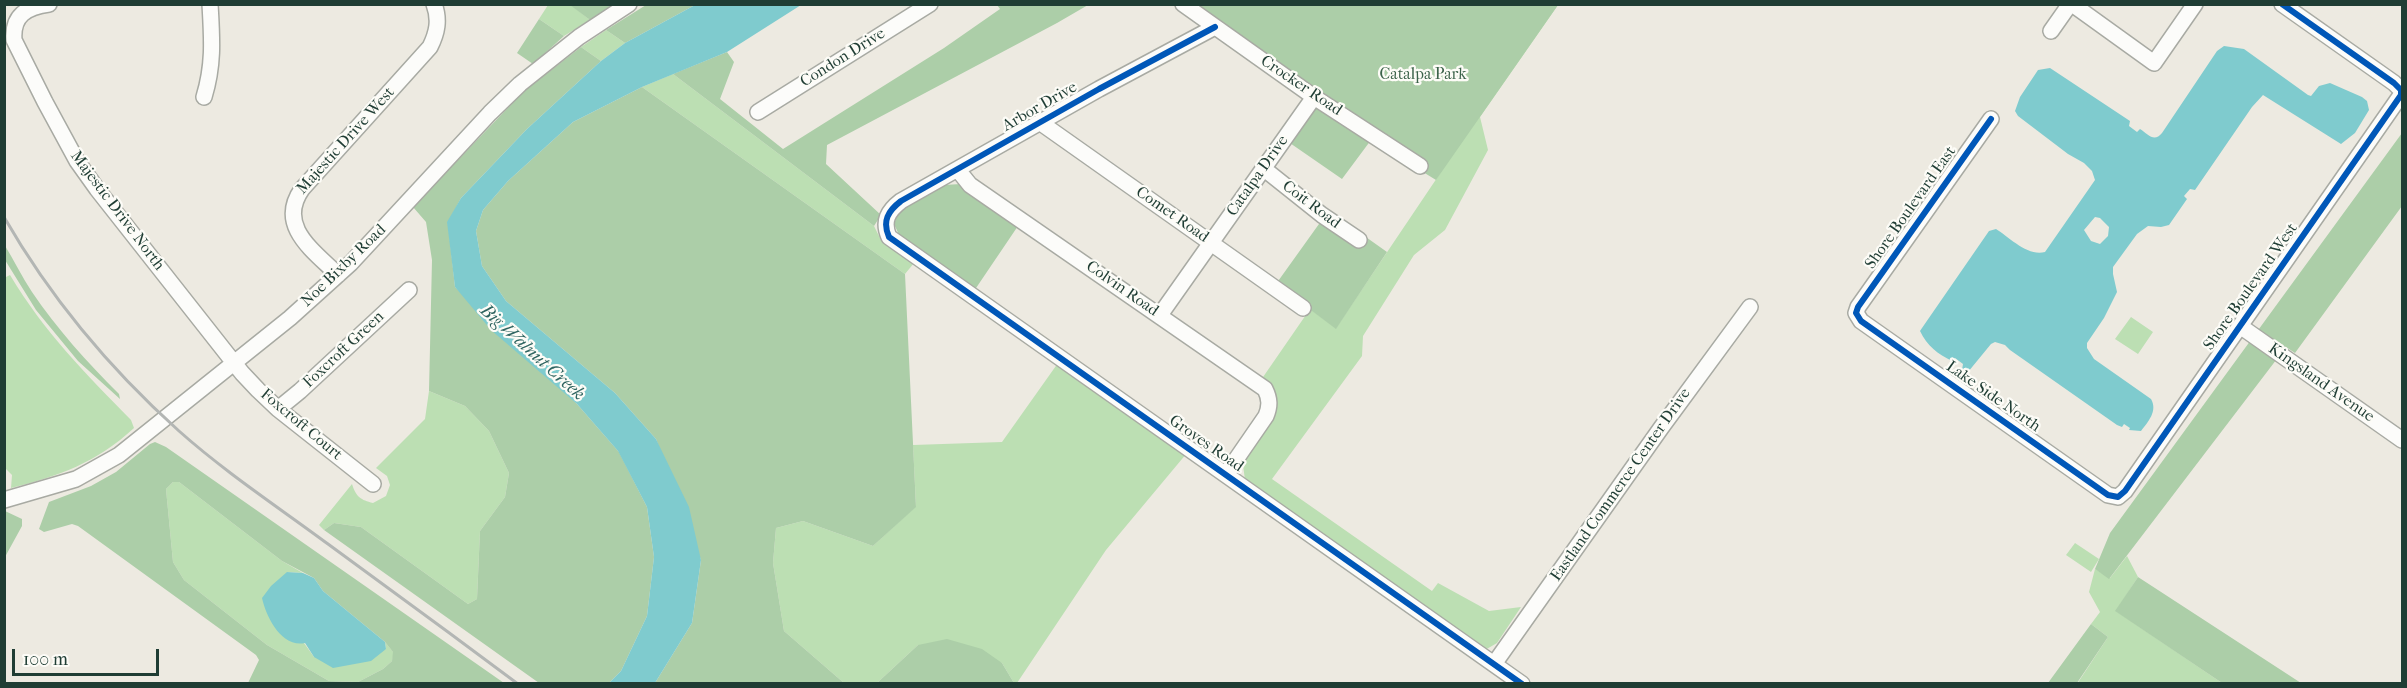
<!DOCTYPE html>
<style>
body{margin:0}
#map{position:relative;width:2407px;height:688px;overflow:hidden;background:#edeae1;font-family:"IM FELL French Canon",serif}
canvas{display:block}
.frame{position:absolute;inset:0;border:6px solid #1f3d34;pointer-events:none}
.scale{position:absolute;left:12px;top:649px;width:147px;height:27px;box-sizing:border-box;border:3px solid #1f3d34;border-top:0;padding-left:8px;font-size:18px;line-height:21px;white-space:nowrap;color:#1f3d34;-webkit-text-stroke:4px #fdfcf7;paint-order:stroke}
</style>
<div id="map">
<canvas width="2407" height="688"></canvas>
<div class="frame"></div>
<div class="scale">100 m</div>
</div>
<script>
const ctx = document.querySelector('canvas').getContext('2d');
ctx.lineJoin = 'round';
function paint(path, color) { ctx.fillStyle = color; ctx.fill(path, 'evenodd'); }
function strokePath(path, color, width, dash) { ctx.strokeStyle = color; ctx.lineWidth = width; ctx.lineCap = dash ? 'butt' : 'round'; ctx.setLineDash(dash || []); ctx.stroke(path); }
function label(font, color, halo, rows, align = 'center') {
  ctx.font = font + ' "IM FELL French Canon",serif'; ctx.lineWidth = 4.5; ctx.setLineDash([]); ctx.textBaseline = 'middle'; ctx.strokeStyle = halo; ctx.fillStyle = color; for (const [text, x, y, turn = 0] of rows) {
    ctx.save(); ctx.translate(x, y); ctx.rotate((+turn || 0) * Math.PI / 180); ctx.textAlign = isNaN(turn) ? turn : align; if (halo) ctx.strokeText(text, 0, 0); ctx.fillText(text, 0, 0); ctx.restore();
  }
}
const green = new Path2D(`
 M570,4l20,16 -26,16 -25,-17 9,-14z
 M1200,5h358l-78,112 8,33 -43,80 -31,25 -51,81 -1,20 -90,123 160,112 6,-8 51,28 32,-4 -24,36 -12,7 -240,-170 -2,-15 7,-15 23,-34 -12,-36 49,-71 26,19 105,-156z
 M606,30l19,13 -24,18 -20,-14z
 M673,74l201,152 7,14 33,23 -9,11 -263,-187z
 M10,275c35,58 74,97 121,145l3,8c-38,35 -75,48 -123,60l1,-13 -8,-8v-189z
 M2131,317l22,15 -15,22 -23,-15z
 M1058,363l129,90 -81,97 -89,133h-3l-12,-20 -84,-18 -41,38h-33l-60,-52 -11,-68 3,-35 27,-7 70,25 43,-40 -3,-61 89,-3z
 M429,391l36,15 24,25 20,42 -4,24 -25,34 -3,68 -9,5 -107,-77 -27,-4 -10,7 -5,-5 33,-41c4,13 9,16 21,19l13,-7 4,-11 -3,-9 -11,-8 49,-49z
 M173,482h6l103,79 21,12 -16,-1 17,71 10,14 72,-8 -1,-7 9,11 -2,8 -9,8 -25,13 -29,-1 -62,-36 -83,-65 -11,-18 -7,-73z
 M2075,543l24,16 -8,13 -25,-17z
 M2127,556l11,21 -22,34 106,72 -145,1 31,-47 -17,-13 9,-12 -11,-20 6,-23 15,9z`);
const forest = new Path2D(`
 M570,5h46l-26,15z
 M646,5h49l-70,38 -19,-13z
 M997,5h91l-31,18 -230,122 -1,19 55,51 -7,11 -201,-152 54,-22 7,10 -14,37 63,50 161,-101 56,-39z
 M1174,5h384l-122,175 -65,-40 -29,39 -55,-38 27,-41z
 M539,19l25,17 -31,28 -16,-11z
 M581,47l20,14 -74,68 -66,69 -13,25 7,64 122,117 42,48 28,55 7,50 -7,59 -26,55 -12,12h-70l-215,-153 10,-7 27,4 107,77 9,-5 3,-68 25,-34 4,-24 -20,-42 -24,-25 -36,-15 3,-131 -6,-38 -13,-15 110,-115z
 M642,87l263,187 11,233 -43,39 -70,-25 -27,7 -3,35 11,68 60,52h-189l37,-60 9,-63 -45,-121 -41,-46 -109,-92 -24,-35 -6,-35 7,-21 25,-29 65,-59z
 M2402,133v73l-107,147 -9,-6 -177,232 -14,-10 15,-36z
 M961,184l59,39 -46,68 -73,-52 -7,-15 5,-13 45,-26z
 M1324,217l39,18 24,17 -51,77 -60,-45z
 M4,244c10,16 18,33 28,48 25,37 55,70 87,102l1,5 -42,-38 -42,-51 -31,-50z
 M155,442l11,5 338,236h-256l11,-23 -3,-5 -178,-129 -6,-2 -28,8 -5,-3 10,-27 42,-16 25,-14 34,-28zM173,482h6l103,79 32,17 9,13 62,51 8,10 -1,9 -9,8 -25,13 -29,-1 -62,-36 -83,-65 -11,-18 -7,-73z
 M5,511l17,8v7l-17,31z
 M2138,577l163,106h-79l-107,-72z
 M2091,624l17,13 -31,46h-29z
 M947,639l35,10 20,14 12,20h-137l41,-38z`);
const water = new Path2D(`
 M695,5h106l-74,47 -85,35 -69,35 -65,59 -25,29 -7,21 6,35 24,35 109,92 41,46 33,68 12,53 -9,63 -37,60h-46l12,-12 26,-55 7,-59 -7,-50 -29,-56 -41,-47 -86,-74 -36,-43 -8,-65 14,-24 66,-69 74,-68 24,-18z
 M2224,46l20,3 64,46 3,1 8,-10 11,-3 32,14 5,4 2,9 -14,23 -14,11 -78,-49 -11,12 -57,83 -5,-1 -6,7 3,3 -18,26 -8,2 -13,-1 -11,8 -24,33v7l4,18 -13,26 -17,25v5l7,11 57,40c7,12 -3,23 -10,32l-12,-1 1,-2 -6,-4 -2,3 -5,-2 -107,-75 -5,-5 -10,-3 -4,2 -23,28 -6,-2 1,-6 -8,-6 -3,3c-14,-7 -25,-15 -32,-30l2,-3 67,-97 7,-2c13,8 32,28 49,23l50,-72 -3,-9 -8,-8 -16,-9 -50,-38 -3,-5 5,-14 18,-27 12,-2 80,53 -1,5 8,6 3,-3c8,5 14,14 22,4l55,-82zM2095,217l5,1 9,9 -1,9 -8,8 -9,-3 -7,-11z
 M287,572l16,1 11,5 9,13 62,51 1,7 -15,12 -38,7 -19,-11 -9,-14c-24,5 -39,-27 -43,-45l9,-12z`);
const minor = new Path2D(`
 M49,4c-22,3 -37,11 -35,36l31,62 32,59 20,28 145,184 16,17 20,19 95,75
 M1183,4l131,93 106,69
 M2072,4l82,59 41,-59
 M1215,27l-116,62 -198,112c-13,10 -19,20 -12,36l633,447
 M2051,31l19,-27
 M204,97c10,-33 8,-58 6,-93
 M758,112l172,-108
 M1991,119l-133,188 -2,6 5,8 247,174 10,2 7,-6 276,-396v-5l-7,-7 -112,-79
 M1041,123l262,185
 M1263,168l59,47 37,25
 M958,170l12,15 295,204c5,10 5,17 1,27l-40,58
 M338,275c-24,-24 -62,-49 -36,-86l128,-142c7,-14 10,-27 4,-43
 M1160,315l154,-218
 M2240,326l162,114
 M278,409l22,-18 109,-101
 M4,500l72,-21 43,-24 171,-137 61,-55 139,-150 30,-29 59,-47 50,-33
 M1494,664l167,-236 89,-121`);
const rail = new Path2D(`
 M4,217c46,80 106,152 175,214 46,41 99,76 149,113 63,46 127,93 190,140`);
const cycleway = new Path2D(`
 M1215,27l-116,62 -198,112c-13,10 -19,20 -12,36l633,447
 M1991,119l-133,188 -2,6 5,8 247,174 10,2 7,-6 276,-396v-5l-7,-7 -112,-79`);
const streetNames = [
 ["Condon Drive",843,58,-32],
 ["Crocker Road",1301,86,34],
 ["Arbor Drive",1040,107,-30],
 ["Majestic Drive West",346,141,-48],
 ["Catalpa Drive",1258,176,-55],
 ["Coit Road",1311,205,37],
 ["Shore Boulevard East",1911,208,-55],
 ["Majestic Drive North",117,211,53],
 ["Comet Road",1172,215,35],
 ["Noe Bixby Road",344,266,-44],
 ["Shore Boulevard West",2251,287,-55],
 ["Colvin Road",1122,289,35],
 ["Foxcroft Green",344,350,-43],
 ["Kingsland Avenue",2321,383,35],
 ["Lake Side North",1993,397,35],
 ["Foxcroft Court",301,425,40],
 ["Groves Road",1206,444,35],
 ["Eastland Commerce Center Drive",1621,485,-55]
];
const parkNames = [
 ["Catalpa Park",1423,75]
];
const waterNames = [
 ["Big Walnut Creek",532,353,42]
];
paint(green, '#bcdfb3');
paint(forest, '#accea8');
paint(water, '#7fcbce');
strokePath(minor, '#a8aaa3', 18);
strokePath(minor, '#fcfcfa', 15);
strokePath(rail, '#b3b6b4', 3);
strokePath(cycleway, '#0057b8', 6);
label('16px', '#1f3d34', '#fdfcf7', streetNames);
label('16px', '#3c634a', '#fdfcf7', parkNames);
label('italic 18px', '#2e6460', '#fdfcf7', waterNames);
</script>
